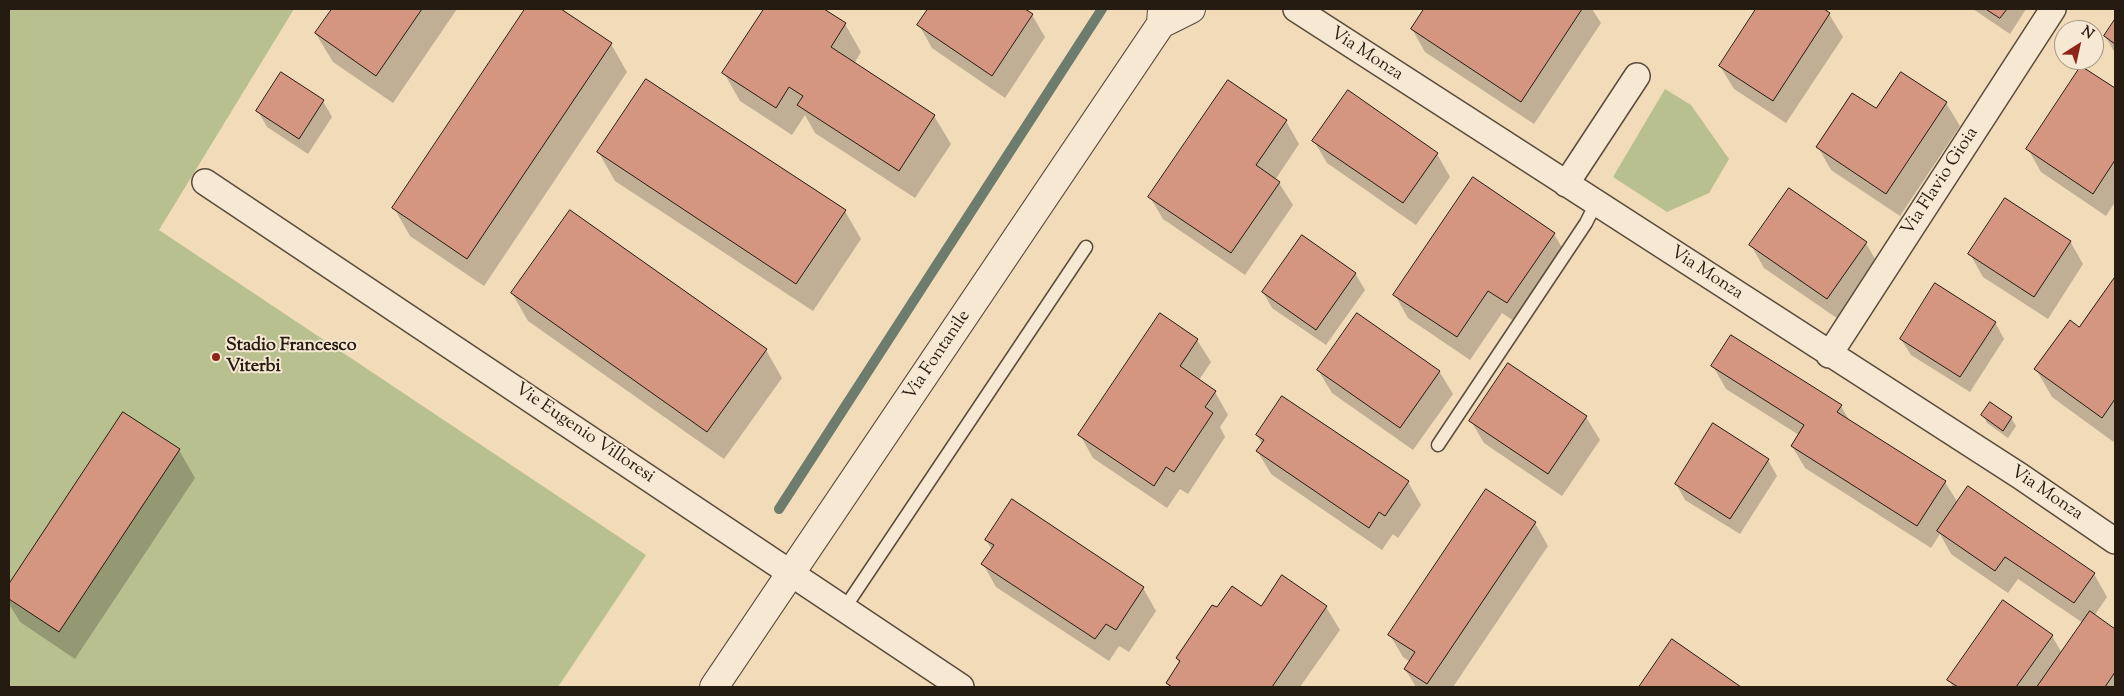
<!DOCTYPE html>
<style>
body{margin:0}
#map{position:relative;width:2124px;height:696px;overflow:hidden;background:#f1dbb9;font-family:"Sorts Mill Goudy",serif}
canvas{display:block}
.frame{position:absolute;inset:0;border:10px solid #261b11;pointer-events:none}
.north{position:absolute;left:2054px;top:20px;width:50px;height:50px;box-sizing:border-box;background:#f6e8d2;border:1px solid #a39685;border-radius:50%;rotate:35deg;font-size:14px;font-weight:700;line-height:20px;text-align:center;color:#261b11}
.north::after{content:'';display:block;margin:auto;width:18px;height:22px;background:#8f2418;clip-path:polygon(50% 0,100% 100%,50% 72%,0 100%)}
</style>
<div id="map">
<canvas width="2124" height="696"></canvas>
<div class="frame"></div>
<div class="north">N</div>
</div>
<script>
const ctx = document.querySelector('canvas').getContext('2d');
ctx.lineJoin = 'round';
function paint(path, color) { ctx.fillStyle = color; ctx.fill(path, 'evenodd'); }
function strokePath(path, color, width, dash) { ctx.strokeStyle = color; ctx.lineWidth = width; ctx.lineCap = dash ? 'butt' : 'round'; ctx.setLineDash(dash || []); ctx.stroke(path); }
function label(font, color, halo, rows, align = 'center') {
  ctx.font = font + ' "Sorts Mill Goudy",serif'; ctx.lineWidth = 4; ctx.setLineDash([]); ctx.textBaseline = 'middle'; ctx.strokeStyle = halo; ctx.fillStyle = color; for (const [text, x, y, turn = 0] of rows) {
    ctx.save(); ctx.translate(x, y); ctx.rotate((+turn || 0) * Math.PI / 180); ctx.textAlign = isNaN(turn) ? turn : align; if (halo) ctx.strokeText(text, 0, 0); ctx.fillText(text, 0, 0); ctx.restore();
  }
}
const green = new Path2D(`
 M9,9h285l-135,221 487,325 -88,132h-549z
 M1665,89l26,16 38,54 -20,34 -42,19 -54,-35z`);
const shadow = new Path2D(`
 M334,9h123l-64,94 -60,-41 -17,-28z
 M527,9h32l52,35 16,28 -143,214 -74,-50 -16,-28z
 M765,9h56l24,15 16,28 -7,12 80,52 17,28 -36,54 -100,-65 -10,-18 -13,20 -52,-34 -16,-28z
 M930,9h93l9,6 13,22 -40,61 -73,-50 -13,-23z
 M1425,9h167l9,14 -67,101 -109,-72 -13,-23z
 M1758,9h63l8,5 14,23 -57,86 -52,-34 -14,-23z
 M1973,9h53l-16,25z
 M2115,21v32l-10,-17z
 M2082,67l33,23v112l-9,14 -65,-44 -13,-23z
 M1901,73l45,30 14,23 -60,90 -69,-46 -13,-23 59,-37z
 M323,101l9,16 -24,37 -41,-27 -9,-16z
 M1286,121l13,23 -24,36 4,3 14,22 -48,70 -82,-56 -13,-22z
 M1314,141l123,13 13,23 -34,48 -89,-62z
 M599,153l246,58 16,28 -48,72 -198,-130z
 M1554,234l13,22 -47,69 -18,-12 -32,47 -62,-42 -13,-23z
 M2070,241l13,23 -35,55 -65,-42 -13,-23z
 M1866,243l13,23 -38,55 -77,-53 -13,-23z
 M1355,273l10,17 -39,55 -54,-37 -9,-16z
 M2115,279v164l-63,-46 -16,-28 44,-41z
 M512,293l254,57 16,28 -58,81 -196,-138z
 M1995,322l9,17 -34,53 -59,-37 -10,-16z
 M1197,340l14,22 -12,18 16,12 13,23 -8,12 5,10 -37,57 -8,-5 -13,19 -74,-50 -13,-23z
 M1713,366l128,40 9,16 95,60 13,21 136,71 13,23 -13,19 21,14v57h-162l-4,-7 103,-44 10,17 21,-30 -65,-44 -10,14 -57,-39 -11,-20 -9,14 -126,-80 -13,-22 7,-11 -73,-46z
 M1318,370l121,1 14,23 -40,56 -81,-57z
 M1990,404l21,14 5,8 -8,12 -21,-15 -4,-8z
 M123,414l56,36 16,28 -120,181 -55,-37 -11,-18v-18z
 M1586,417l14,23 -38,56 -78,-53 -13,-22z
 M1257,435l151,47 13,23 -23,33 -5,-4 -11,16 -111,-76 -13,-22 4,-8z
 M1768,460l9,16 -37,58 -55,-34 -9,-16z
 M1535,523l13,23 -95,141h-37l-11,-18 5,-7 -7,-5 -13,-22z
 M986,540l157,48 13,23 -27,41 -10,-6 -10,15 -113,-74 -13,-23 9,-14z
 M1326,607l14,23 -40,57h-130l-3,-4 13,-19 -3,-6 40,-49z
 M1673,641l66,46h-99z`);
const stream = new Path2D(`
 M779,509l323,-500`);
const building = new Path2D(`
 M332,9h90l-46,67 -61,-43z
 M525,9h36l51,34 -145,216 -75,-51z
 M764,9h60l22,14 -15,24 104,68 -36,56 -102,-66 6,-9 -14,-9 -13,21 -54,-35z
 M928,9h97l8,5 -41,62 -75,-51z
 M1424,9h158l-61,93 -110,-73z
 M1756,9h68l6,4 -57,88 -54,-35z
 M1986,9h21l-7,9z
 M2115,19v25l-11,-8z
 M2081,66l34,22v72l-22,34 -67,-45z
 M281,72l43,28 -25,39 -43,-28z
 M1901,72l46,30 -61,92 -70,-47 36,-54 24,15z
 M646,79l200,131 -50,74 -199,-132z
 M1228,80l59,40 -31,45 24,17 -49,71 -83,-56z
 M1348,90l90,63 -35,50 -91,-62z
 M1473,177l82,56 -48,70 -19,-12 -31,46 -64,-42z
 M1789,188l78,54 -40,57 -78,-54z
 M2005,198l66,43 -37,56 -66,-43z
 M570,210l197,139 -60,83 -196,-139z
 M1302,235l54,38 -40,57 -54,-38z
 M2115,277v122l-13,19 -68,-49 36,-49 9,7z
 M1935,283l61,39 -36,55 -60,-38z
 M1160,313l38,26 -18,27 36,25 -11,16 8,6 -39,59 -8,-5 -12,19 -76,-51z
 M1357,313l83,58 -40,57 -83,-58z
 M1731,335l111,70 -5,7 109,69 -29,45 -126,-80 13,-21 -93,-59z
 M1508,363l79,53 -39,58 -79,-53z
 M1282,396l127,85 -24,35 -6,-4 -10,16 -113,-77 8,-11 -8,-5z
 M1990,402l22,15 -9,14 -22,-16z
 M123,412l57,37 -121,183 -50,-33v-15z
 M1713,423l56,36 -39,60 -55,-35z
 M1968,486l127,87 -21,30 -69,-46 -10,14 -58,-40z
 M1486,489l50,33 -109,162 -23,-15 11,-17 -27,-17z
 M1012,499l132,88 -28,43 -10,-6 -11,15 -114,-75 13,-19 -9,-5z
 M1282,575l45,31 -55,81h-100l-6,-4 14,-22 -4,-3 36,-53 5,2 15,-21 29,20z
 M2003,600l50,35 -37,52h-58l-11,-7z
 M2090,611l25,18v43l-10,15h-68z
 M1672,639l69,48h-102z`);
const service = new Path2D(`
 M1438,445l148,-222 10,-20
 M844,609l242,-362`);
const minor = new Path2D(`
 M1296,9l724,467 95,65
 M205,182l756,505
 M1566,184l71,-108
 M1829,355l224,-346`);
const tertiary = new Path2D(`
 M1161,24l30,-15
 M714,687l447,-663 1,-15`);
const markers = [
 [216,357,5,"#8f2418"]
];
const streetNames = [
 ["Via Monza",1366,55,33],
 ["Via Flavio Gioia",1941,182,-57],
 ["Via Monza",1706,274,33],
 ["Via Fontanile",938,356,-56],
 ["Vie Eugenio Villoresi",584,434,34],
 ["Via Monza",2046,494,34]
];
const poiNames = [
 ["Stadio Francesco",226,347],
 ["Viterbi",226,368]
];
paint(green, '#b9c090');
paint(shadow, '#0003');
strokePath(stream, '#6d7c6c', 10);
paint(building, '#d59681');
strokePath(building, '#261b11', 1);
strokePath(service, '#594b3b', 15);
strokePath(minor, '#594b3b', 28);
strokePath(tertiary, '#594b3b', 30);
strokePath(service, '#f6e8d2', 12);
strokePath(minor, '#f6e8d2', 25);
strokePath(tertiary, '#f6e8d2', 28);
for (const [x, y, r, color] of markers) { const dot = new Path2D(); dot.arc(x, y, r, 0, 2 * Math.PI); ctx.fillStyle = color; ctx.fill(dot); strokePath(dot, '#f6e8d2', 2); }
label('18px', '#261b11', '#f6e8d2', streetNames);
label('bold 18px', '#261b11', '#f6e8d2', poiNames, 'left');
</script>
